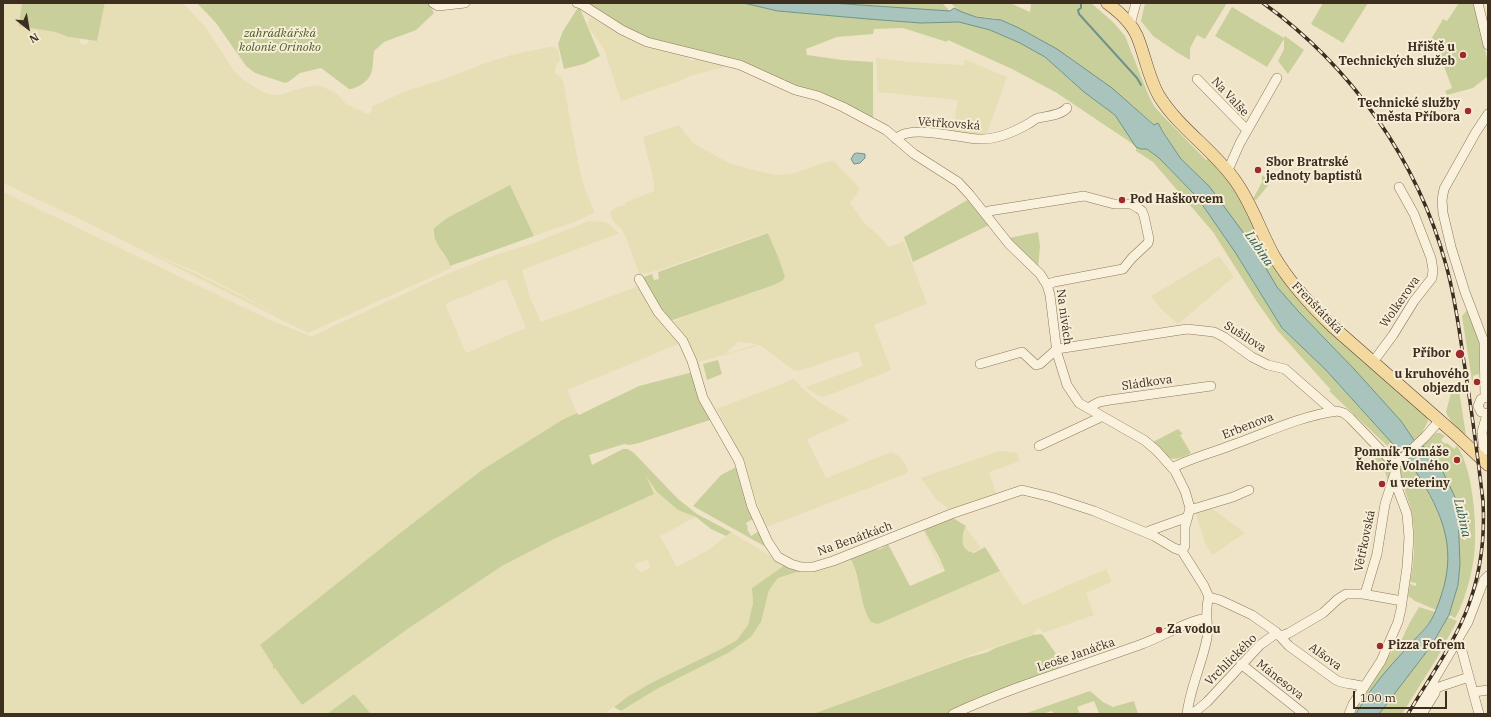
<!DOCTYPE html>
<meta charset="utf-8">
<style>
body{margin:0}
#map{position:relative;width:1491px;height:717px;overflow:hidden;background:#f0e4c8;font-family:"IBM Plex Serif",serif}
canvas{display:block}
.frame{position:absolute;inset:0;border:4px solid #3d2e20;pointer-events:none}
.north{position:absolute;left:8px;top:8px;width:40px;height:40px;-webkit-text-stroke:3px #f7eed8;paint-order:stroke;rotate:149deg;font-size:11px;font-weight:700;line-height:16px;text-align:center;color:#3d2e20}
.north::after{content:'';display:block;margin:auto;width:14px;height:18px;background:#3d2e20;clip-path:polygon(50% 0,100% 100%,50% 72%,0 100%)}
.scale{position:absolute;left:1353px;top:691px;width:94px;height:18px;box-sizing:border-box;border:2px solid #3d2e20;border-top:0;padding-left:5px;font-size:12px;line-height:14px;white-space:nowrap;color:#3d2e20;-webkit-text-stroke:3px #f7eed8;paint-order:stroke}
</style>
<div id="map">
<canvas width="1491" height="717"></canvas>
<div class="frame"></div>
<div class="north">N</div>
<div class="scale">100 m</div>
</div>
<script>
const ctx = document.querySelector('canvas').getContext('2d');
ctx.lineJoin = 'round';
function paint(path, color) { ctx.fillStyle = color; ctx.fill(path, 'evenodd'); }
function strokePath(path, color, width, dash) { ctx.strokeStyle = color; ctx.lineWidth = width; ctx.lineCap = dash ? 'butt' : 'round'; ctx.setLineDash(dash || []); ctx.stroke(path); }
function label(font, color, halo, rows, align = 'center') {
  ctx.font = font + ' "IBM Plex Serif",serif'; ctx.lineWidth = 4; ctx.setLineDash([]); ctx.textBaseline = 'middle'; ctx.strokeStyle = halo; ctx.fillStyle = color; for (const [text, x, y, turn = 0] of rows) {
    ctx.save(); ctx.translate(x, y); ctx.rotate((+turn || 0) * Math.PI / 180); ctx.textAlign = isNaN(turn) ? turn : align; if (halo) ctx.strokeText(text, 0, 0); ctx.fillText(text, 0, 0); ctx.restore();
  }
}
const farmland = new Path2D(`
 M3,3h19l-2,23 35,6 14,5 12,2 -2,4 4,2 4,-1 2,-4 8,1 8,-38h78l23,25 28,43 11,10 11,7 12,6 12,1 21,-7 18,-3 18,9 9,10 22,10 4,-3v-5l35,-15 43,-14 30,-12 31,-10 38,-8h7l2,3 2,10 -5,8v5l6,4 2,4 15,81 7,28 9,20v3l-20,9 -40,14 -24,-51 -63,33 -13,10 -1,6 3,7 6,12 8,10 1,5 -143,65 -220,-110 -85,-40zM134,245l67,29 94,49 -94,-47z
 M590,17l26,15 72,22 -1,4 3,3 4,-1 2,-4 28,7v4l-34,9 -13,6 -56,19 -17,-52 -16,-22v-5z
 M876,58l34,4 54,3v-6l43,18 -21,59 -34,-3 6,-33 -80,-8z
 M679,125l15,19 37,20 26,7 20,4 15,-1 34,-12 8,-1 26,28 -10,14 15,21 11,9 13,14 15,-6 23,63 -53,21 17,44 -2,2 -65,26 -9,-3 -9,-7 57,-21 -5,-15 -59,20 -6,-1 -33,-25 -61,17 5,21 -9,-24 -25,-38 3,-1v2l18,-8 80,-28 14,-9 -6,-18 -11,-27 -109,38 -15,4 -3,-1 -1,3 -14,-39 -4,-7 -9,-9 -3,-9 4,-2v-2l11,-3v-2l29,-12v-9l-11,-45zM738,342h3l17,2 -33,10z
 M3,192l267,128 38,15 2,2 144,-66 41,-16 36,-11 58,-23 15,1 6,3 9,8 -97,37 7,25 12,27 98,-36 42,57 -114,47 10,23 -15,7 -80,50 -222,176 13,19v4l2,-1 27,37 107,-77 93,-62 52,-27 80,-37 -6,-42 -3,-4 -13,2 4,-1 9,-2 7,4 13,15 12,18 21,18 18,7 -36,19 17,31 33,-18 21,-17 54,33 -33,23 1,15 -5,22 -11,15 -18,10 -68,33 -24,14 -23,17h-233l-17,-20 -27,20h-324zM506,279l20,49 -60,25 -21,-49zM647,560l3,6 -1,3 -8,3 -6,-5 2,-4z
 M1219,256l15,21 -56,47 -17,-15 -10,-13z
 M794,379l9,10 19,15 28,16 -43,19 19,39 65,-26 8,4 6,8 3,7 -1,2 -4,2 -137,52 -29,-79 -20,-39z
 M1000,451l17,2 3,8 -31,11 7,22 -46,16 -14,-11 -15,-21z
 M1210,507l35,26 -33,22 -7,-12 -10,-32z
 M952,518l-28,12 19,38 -2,1 -18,-39 -51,20 -18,16 4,15 3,17 17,26 122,-53 23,34 83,-36 6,13 -26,11 8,22 -51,18 -8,-10 4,6 -5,3 -1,3 -54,17 -166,62h-193l2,-3 33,-21 73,-37 23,-16 10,-15 8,-32 9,-12z
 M966,528l15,20 -9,5 -6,-4 -4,-9z`);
const green = new Path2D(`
 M22,3h83l-8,38 -28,-4 -14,-5 -36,-6z
 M197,3h232l5,10 -18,17 -32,12 -10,9c-2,15 1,25 -13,34 -5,2 -7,4 -12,4l-28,-21 -21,5 -12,9 -3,1 -30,-10 -9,-7 -30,-43z
 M584,3h160l34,8 90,8 53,4 38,-1 31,8 30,13 25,14 39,35 31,23 21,32 5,2h6l12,9 38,39 38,55 47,76 43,41 76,84 -3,3 -69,-65 2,-1 -54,-60 -20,-28 -44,-70 -60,-70 -17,-11v-4l-9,-7 -70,-47 -45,-24 -64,-29 -1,2 -44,-14 -29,1 -1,5 -36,3 -31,12 1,6 35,5 31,2v57l-29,-14 -73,-30 -123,-36 -25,-11z
 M831,3h111l8,8z
 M951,3h59l20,9 1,-9h60l22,19 12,14 23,58 6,12 7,8 45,46 2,-1 -50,-52 -13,-28h2l84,101 39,77 157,158 1,6 -6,12 -8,7 -13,-19 -46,-51 -56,-58 -22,-25 -68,-101 -28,-27 -23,-36 -3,2c-47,-40 -95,-79 -151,-104 -19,-8 -36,2 -53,-18z
 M1145,3h82l-22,36 -8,-4 -7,13v12l-12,-7 -25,-17 -12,-15z
 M1323,3h45l-25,40 -32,-19z
 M1459,3h15l14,60v13l-15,12 -26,7 -2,-4 7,-3 -16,-43 -7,2 -2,-1 16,-27 4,2z
 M579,6l21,50 -16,8 -20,5 -6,-25 5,-13z
 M1232,7l52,31 1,-2 19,14 -16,24 -10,-13 6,-12v-10l-17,28 -52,-31z
 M1262,175l9,7 -15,18 -3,-1 9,-17z
 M510,185l24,51 -84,30c0,-8 -19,-23 -16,-38l13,-10z
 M969,199l20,26 -76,37 -9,-25z
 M1038,232l2,14 -2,22 -29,-30z
 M768,233l11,26 6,18 -3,4 -11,5 -101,35 -16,-20 -13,-23 11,-4 2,6 5,-1 -1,-7z
 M1467,310l13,31 -1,33 -6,2v12l-11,-72z
 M718,360l4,14 -15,6 -4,-16z
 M693,372l20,47 -74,24 -9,2 -6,-1 -35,11 3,10 31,-16h5l6,4 44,46 19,15 34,18 -5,4 -15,-7 -15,-12 -18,-7 -21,-18 -11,-16 8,18 -100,45 -52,27 -93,62 -107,77 -27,-37 -2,1v-4l-13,-20 139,-111 83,-64 80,-50 15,-7 2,2 60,-29z
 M1458,384l8,51c-7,-6 -17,-14 -20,-23l7,-27z
 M1178,429l5,5 -3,1 11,18c-22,12 -23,4 -40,-10z
 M1436,433h4l5,3 -4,4 4,4 2,-1 7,6 3,-3c16,21 21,84 17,111 -2,15 -6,30 -11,44 -3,6 -4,12 -8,17l-6,-3 9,-30 2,-21 -2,-51 -3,-16 -33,-52z
 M1377,453l12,13 2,13 -3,2 -3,-9h-3l-9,-17z
 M1407,460c9,9 15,22 21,33 17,29 26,58 17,91 -2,9 -6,18 -9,26l-21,-9 -7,-5 2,-12 6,2v-3l-6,-1c5,-23 6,-50 1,-72 -2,-9 -11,-31 -11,-40 1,-4 4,-8 7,-10z
 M738,466l28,77v4l-73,-41 28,-31zM753,519l6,12 -8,5 -4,-7 1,-1 -2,-5z
 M953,518l13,8c-5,11 -6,24 8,27l11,-6 15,24 -122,53 -7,-2c-12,-19 -10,-43 -20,-63l21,-9 9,-1 7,-5 22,42 35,-15 -6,-14 -15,-27z
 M785,565l15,6 -22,7 -9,12 -8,32 -10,15 -23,16 -73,37 -34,21 -7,-4 13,-10 24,-14 68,-33 18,-10 11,-15 5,-22 -1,-15z
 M1419,607l16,5 -5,10 -66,77 -8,15h-4l34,-55 16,-20 7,-15z
 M1448,617l9,4 -20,37 -35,56h-23l52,-68z
 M1042,634l20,28v4l-2,3 -88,34 -24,11h-135l153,-56 22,-6 7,-4 38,-13z
 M1090,691l13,11 10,5 21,-6 4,13h-42l3,-1 -5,-12 -17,6 3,7h-26l-2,-3 -10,3h-18z
 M354,694l17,20h-44z`);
const water = new Path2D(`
 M744,3h87l119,8 4,-3 8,4 14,5 25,3 18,8 38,21 55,39 42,37 4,-2 5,9 18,27 28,27 42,57 26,44 22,25 56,58 46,51 13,19 13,9 14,19 14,29 3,16 2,51 -2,21 -9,30 -18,31 -52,68h-23c13,-24 31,-45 50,-65 7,-9 18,-18 24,-27 5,-8 8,-17 11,-26 18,-52 -2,-90 -31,-133l-85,-94 -43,-41 -47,-76 -38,-55 -38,-39 -12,-9h-6l-5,-2 -21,-32 -31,-23 -39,-35 -25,-14 -30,-13 -31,-8 -38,1 -53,-4 -90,-8z
 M857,153l8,1v4l-5,5 -6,1 -3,-5 3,-5z`);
const stream = new Path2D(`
 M1081,3v5l-3,2 1,4 58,64 4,7`);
const minor = new Path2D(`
 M433,3l5,3 27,-3
 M577,3l4,1 41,26 25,12 93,23 55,25 23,6 25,11 43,23 28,24 44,28 12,13 39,49 31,30 7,11 3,10 7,58 10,32 12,18 65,37 12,10 19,21 10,20 5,17 -5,19v19l-3,5
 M1478,3l10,42
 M1130,25l6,-22
 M1197,79l50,51
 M896,139c14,-15 63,-1 82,0 17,1 36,-7 50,-15 4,-2 6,-5 10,-6 9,-2 24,-3 29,-10
 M1228,170l12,-27 37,-65
 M985,213l4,-2 95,-15 30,8h17l7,4 4,3 2,5 5,23 -1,4 -16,15 -9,11 -69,13 -7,3
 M639,279l19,33 25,29 9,20 11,37 36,63 13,46 16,35 10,15 13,7 10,3h12l20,-6 118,-47 71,-24 29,7 43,14 60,25 20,12 8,3 22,35 5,11c-5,13 0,27 -2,41 -5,26 -17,50 -20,76
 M1373,362l20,-27 21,-34 18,-23 1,-8 -2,-12 -17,-44 -15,-27
 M980,364l42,-12 14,13 4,-1 17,-15 130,-20 27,3 10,5 28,20 16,8 17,4 49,43
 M1485,397l-1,-55 -19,-50 -14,-45 -8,-34 -1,-13 2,-11 32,-57 12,-18
 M1488,397l-7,2 -3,7 3,6 7,2
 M1088,408l11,-6 11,-2 101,-14
 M1039,446l60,-28 1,-3
 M1480,457l4,-6 -2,-19 5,-18
 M1395,465l30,-28 15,-17
 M1172,468c19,-10 40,-15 60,-23 34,-12 68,-29 105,-34l7,2 6,5 45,47
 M1190,510l43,-13 16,-7
 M1148,533l1,-2 39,-14
 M1365,594l12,-40 8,-50 10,-31
 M1209,597l11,3 32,15 24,17 13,14 47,34c9,5 19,3 28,7
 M1455,645l5,2 2,4 17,63
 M1241,664l63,50
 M1430,687l6,1 33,-11
 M1474,692l14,-2
 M953,714c61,-28 126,-47 189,-70 20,-7 44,-23 65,-26
 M1188,714l8,-3 11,-9 53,-57 14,-10h10l5,-2 34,-20 15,-14 8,-5h17l39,7
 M1349,714l4,-10 28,-43 17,-39 3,-13 6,-42 2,-30 -2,-23 -9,-24 -3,-25
 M1414,714l54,-92 16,-42 4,-4
 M1422,714l13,-21 1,-5`);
const major = new Path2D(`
 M1107,3c11,8 24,19 30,33 8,19 11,41 22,60 19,31 53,53 75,83 18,24 26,52 40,77 16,27 36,49 58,70l123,108 33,31`);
const rail = new Path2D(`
 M1263,3c88,63 155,158 183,262 8,28 12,56 16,84 8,50 15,101 21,152 2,35 -2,70 -14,103 -14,39 -40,74 -61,110`);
const markers = [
 [1463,55,4,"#9e2a2b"],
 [1468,111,4,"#9e2a2b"],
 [1258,170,4,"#9e2a2b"],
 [1122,200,4,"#9e2a2b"],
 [1460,354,5,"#9e2a2b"],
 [1477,382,4,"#9e2a2b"],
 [1457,460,4,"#9e2a2b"],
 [1382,484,4,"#9e2a2b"],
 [1159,630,4,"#9e2a2b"],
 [1380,646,4,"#9e2a2b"]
];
const parkNames = [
 ["zahrádkářská",280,34],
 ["kolonie Orinoko",280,48]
];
const poiNames = [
 ["Hřiště u",1455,48],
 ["Technických služeb",1455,62],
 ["Technické služby",1460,104],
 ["města Příbora",1460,118],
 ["Sbor Bratrské",1266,163,"left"],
 ["jednoty baptistů",1266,177,"left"],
 ["Pod Haškovcem",1130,200,"left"],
 ["Příbor",1451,354],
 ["u kruhového",1469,375],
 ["objezdu",1469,389],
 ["Pomník Tomáše",1449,453],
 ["Řehoře Volného",1449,467],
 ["u veteriny",1390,484,"left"],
 ["Za vodou",1167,630,"left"],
 ["Pizza Fofrem",1388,646,"left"]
];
const streetNames = [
 ["Na Valše",1230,97,47],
 ["Větřkovská",949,124,4],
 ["Wolkerova",1400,302,-55],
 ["Frenštátská",1317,308,46],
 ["Na nivách",1064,317,82],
 ["Sušilova",1245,337,32],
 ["Sládkova",1147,383,-8],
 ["Erbenova",1248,426,-21],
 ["Na Benátkách",855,539,-20],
 ["Větřkovská",1365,541,-78],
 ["Leoše Janáčka",1076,655,-19],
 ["Alšova",1325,657,36],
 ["Vrchlického",1231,660,-45],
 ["Mánesova",1280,680,38]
];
const waterNames = [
 ["Lubina",1259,249,56],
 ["Lubina",1462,518,77]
];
paint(farmland, '#e6deb5');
paint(green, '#c9cf9b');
paint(water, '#a9c4bc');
strokePath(water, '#6f938a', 1);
strokePath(stream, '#6f938a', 2);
strokePath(minor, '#8d765c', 10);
strokePath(major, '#5b4430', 13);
strokePath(minor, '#faf1dc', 9);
strokePath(major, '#f3d9a0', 12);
strokePath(rail, '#3d2e20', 3.5);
strokePath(rail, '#f7eed8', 2, [6]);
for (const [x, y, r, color] of markers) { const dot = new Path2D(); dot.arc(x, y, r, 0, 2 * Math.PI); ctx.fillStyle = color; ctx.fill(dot); strokePath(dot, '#f7eed8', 1.5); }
label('italic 12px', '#4d5a26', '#f7eed8', parkNames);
label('bold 12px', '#3d2e20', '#f7eed8', poiNames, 'right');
label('12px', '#3d2e20', '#f7eed8', streetNames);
label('italic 13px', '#2f5d5a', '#f7eed8', waterNames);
</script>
